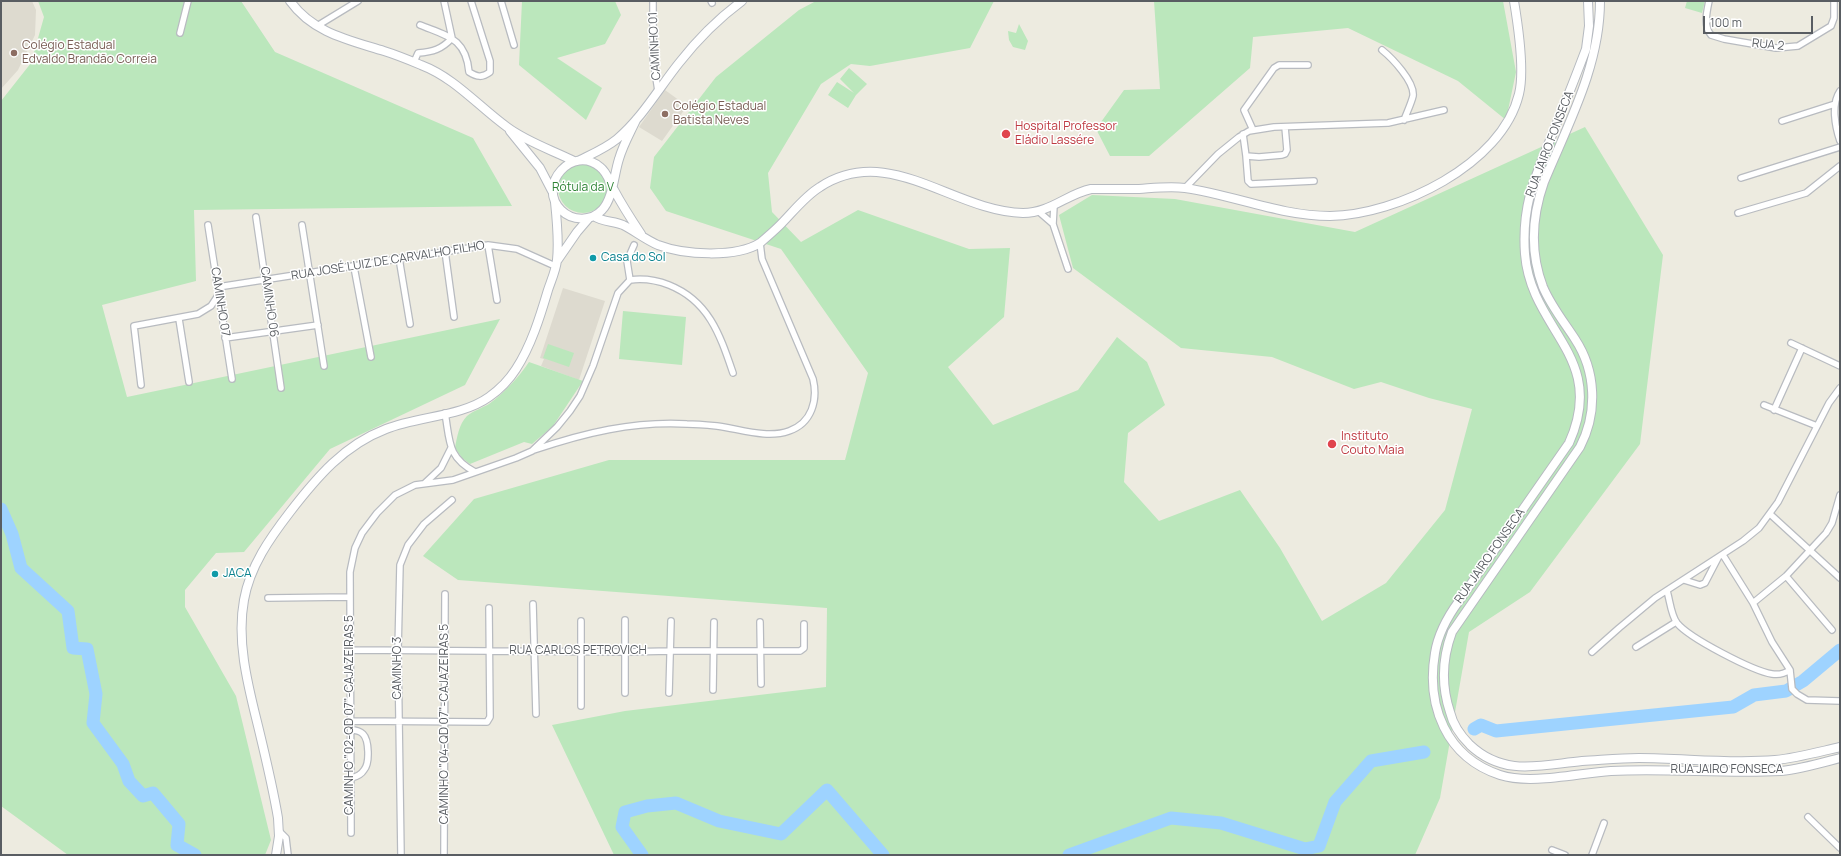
<!DOCTYPE html>
<meta charset="utf-8">
<style>
body{margin:0}
#map{position:relative;width:1841px;height:856px;overflow:hidden;background:#edebe0;font-family:Manrope,sans-serif}
canvas{display:block}
.frame{position:absolute;inset:0;border:2px solid #595d62;pointer-events:none}
.scale{position:absolute;left:1703px;top:16px;width:110px;height:18px;box-sizing:border-box;border:2px solid #595d62;border-top:0;padding-left:5px;font-size:12px;line-height:14px;white-space:nowrap;color:#595d62;-webkit-text-stroke:3px #fff;paint-order:stroke}
</style>
<div id="map">
<canvas width="1841" height="856"></canvas>
<div class="frame"></div>
<div class="scale">100 m</div>
</div>
<script>
const ctx = document.querySelector('canvas').getContext('2d');
ctx.lineJoin = 'round';
function paint(path, color) { ctx.fillStyle = color; ctx.fill(path, 'evenodd'); }
function strokePath(path, color, width, dash) { ctx.strokeStyle = color; ctx.lineWidth = width; ctx.lineCap = dash ? 'butt' : 'round'; ctx.setLineDash(dash || []); ctx.stroke(path); }
function label(font, color, halo, rows, align = 'center') {
  ctx.font = font + ' Manrope,sans-serif'; ctx.lineWidth = 3; ctx.setLineDash([]); ctx.textBaseline = 'middle'; ctx.strokeStyle = halo; ctx.fillStyle = color; for (const [text, x, y, turn = 0] of rows) {
    ctx.save(); ctx.translate(x, y); ctx.rotate((+turn || 0) * Math.PI / 180); ctx.textAlign = isNaN(turn) ? turn : align; if (halo) ctx.strokeText(text, 0, 0); ctx.fillText(text, 0, 0); ctx.restore();
  }
}
const education = new Path2D(`
 M1,1h31l4,9 -1,25 -17,35 -17,19z
 M665,90l22,16 -25,35 -23,-14z
 M563,288l42,13 -26,79 -38,-14 3,-7 -4,-1z`);
const green = new Path2D(`
 M38,1h203l34,51 198,86 39,68 -318,4 2,71 -94,24 25,92 373,-78 -35,66 -135,64 -86,103 -28,1 -31,37v17l51,89 35,144 -6,15h-197l-67,-49v-705l30,-38 13,-46z
 M522,1h93l6,14 -16,29 -48,14 45,30 -16,32 -67,-55z
 M816,1h178l-24,47 -100,18 -19,-2 -30,20 -53,89 4,39 29,30 57,-32 111,39 41,-1 -6,69 -56,50 45,58 85,-35 39,-53 30,25 18,43 -37,28 -4,49 35,39 81,-31 40,58 42,73 64,-38 59,-73 27,-101 -43,-11 -48,-16 -27,7 -82,-32 -91,-9 -108,-80 -14,-53 33,-20 83,4 180,33 230,-105 78,128 -23,189 -110,148 -61,40 -29,166 -25,57h-801l-62,-130 73,-14 201,-24 1,-79 -369,-28 -35,-24 51,-57 135,-39h236l23,-87 -87,-124 -115,-38 -16,-23 4,-31 62,-80 83,-67z
 M1154,1h349l13,71 -10,48 -48,-39 -110,-53 -95,9 -3,31 -101,88h-39l-14,-27 28,-39 36,-1z
 M1687,1h18l-3,12 -17,-5z
 M1019,24l9,17 -3,9 -12,-3 -4,-7 -1,-9 8,2z
 M849,68l18,16 -11,11 -8,13 -20,-13 9,-13 17,11 -14,-14z
 M558 188a25 25 0 1 1 50 0a25 25 0 1 1-50 0Z
 M623,311l63,6 -4,48 -63,-6z
 M548,344l26,9 -5,14 -26,-9z
 M529,362l54,19 -30,45 -21,18 -8,-2 -54,22 -8,-6 -7,-10c2,-11 4,-24 12,-32 6,-5 15,-8 22,-12 16,-12 29,-26 40,-42z`);
const river = new Path2D(`
 M1,509l11,25 9,34 47,43 5,37 14,1 9,45 -3,29 30,41 6,17 14,15 10,-3 26,31 -2,21 18,10
 M1474,729l7,-4 15,6 237,-24 21,-12 32,-4 17,-10 37,-31
 M642,855l-20,-28 3,-15 22,-6 29,-3 43,18 62,13 46,-44 56,65
 M1069,855l102,-37 50,5 84,26 14,-3 16,-44 36,-41 53,-9`);
const minor = new Path2D(`
 M501,1l13,44
 M653,1v57l5,33
 M711,1l1,2
 M1709,1c-2,10 -6,25 2,34l13,4 52,9 22,-2 33,-20 3,-8v-17
 M420,25c27,11 46,13 49,47 8,5 13,6 21,0v-11l-19,-60
 M317,26l41,-25
 M180,33l8,-32
 M1382,50c10,8 33,32 31,46 -2,8 -6,16 -9,24
 M414,62l4,-9c15,-1 24,-4 34,-15l-8,-37
 M1840,91c-9,13 -5,35 0,50
 M1782,121l53,-17
 M1253,130l-9,-20 30,-42 5,-3h29
 M1243,134l3,22 13,1 23,-2 3,-1 2,-4 -2,-23
 M1246,156l2,25 3,3 63,-3
 M1741,178l99,-31
 M1185,188l33,-34 21,-17 10,-6 25,-4 114,-4 56,-13
 M1054,206l-1,18 15,45
 M1038,211l15,13
 M1738,213l68,-20 34,-27
 M256,217l25,171
 M208,225l24,154
 M302,225l22,141
 M488,245l9,55
 M445,251l9,66
 M399,258l11,66
 M354,267l17,90
 M630,280c14,-2 26,0 39,5 40,16 51,50 64,88
 M630,280l-3,-19 7,-16
 M218,287l270,-42 29,4 38,17
 M179,319l10,63
 M225,338l93,-13
 M1791,343l49,23
 M141,385l-7,-59 64,-12 13,-8 8,-12
 M1764,405l53,21
 M1774,410l28,-62
 M445,413c5,28 2,44 30,59
 M534,450c50,-17 99,-29 153,-26 10,0 20,1 30,2 23,3 50,13 72,5 23,-8 29,-31 24,-52l-51,-120 -2,-16
 M425,483l16,-15 10,-20
 M1770,514l70,64
 M1723,555l30,48 19,39 18,28 2,19 5,5 10,6 33,1
 M1786,576l46,54
 M1684,580l16,5 5,-2 13,-25
 M1667,591c3,10 4,24 10,32 12,15 76,48 95,51 6,1 12,0 18,-4
 M268,598l82,-1
 M1753,603l33,-27 40,-43 6,-10 8,-28
 M533,604l3,110
 M581,621v85
 M760,622l1,62
 M1636,647l40,-25
 M350,650l275,2 45,-1h130l4,-3v-24
 M1592,652l27,-24 36,-30 88,-57 16,-13 19,-26 51,-99 11,-15
 M713,690l1,-68
 M625,693v-73
 M669,693l2,-72
 M351,721l136,1 3,-5 -1,-109
 M351,730c4,0 8,0 12,4 6,6 7,29 1,36 -3,5 -8,7 -13,8
 M1808,817l32,31
 M279,831l7,7 2,17
 M351,833l-1,-261 5,-24 7,-15 15,-20 18,-18 20,-10 38,-5 63,-22 16,-7 25,-24 13,-16 10,-15 13,-30 25,-73 12,-13
 M1552,850l13,5
 M401,855l-3,-204 2,-86 8,-20 16,-21 28,-24
 M444,855l1,-261
 M1592,855l12,-32`);
const secondary = new Path2D(`
 M290,1c23,32 59,39 94,50 13,4 25,9 37,14 34,13 57,41 86,62 20,15 45,23 67,34
 M1588,1l1,25 -3,23c-9,24 -18,47 -28,71 -19,49 -37,79 -33,134 6,77 83,102 44,189l-110,158c-11,15 -21,33 -24,52 -9,53 11,104 65,122 31,10 78,-2 111,-4 57,-3 113,3 170,0 20,-2 40,-8 59,-13
 M1600,1c0,65 -32,123 -56,181 -12,34 -14,71 -1,105 8,19 21,35 32,52 21,32 23,73 5,108l-128,185c-10,27 -11,53 -2,80 3,13 11,24 20,33 34,32 71,20 112,16 19,-1 38,-3 57,-3 45,0 90,6 136,2 22,-2 43,-8 65,-13
 M636,120c-6,13 -13,25 -17,39 -5,15 -6,40 -17,51 -11,12 -30,11 -41,0 -25,-25 12,-66 39,-43 8,6 9,15 14,23 8,15 17,29 27,44
 M510,131l30,37 12,23
 M580,160c12,-6 26,-12 37,-21 25,-21 42,-51 62,-76 18,-23 40,-45 63,-62
 M594,216c8,6 20,5 29,9 12,6 23,15 35,20 26,10 78,13 102,-2 7,-6 14,-12 20,-18 13,-13 25,-29 40,-38 69,-45 132,24 203,26 27,0 44,-19 68,-24 16,0 32,0 48,0 15,-1 31,-3 46,-1 49,7 95,28 145,28 67,-1 172,-51 189,-122 6,-24 -1,-69 -5,-93
 M557,261l20,-29 12,-14
 M276,855l3,-19 -1,-18c-5,-30 -12,-59 -19,-88 -10,-41 -23,-87 -15,-130 6,-34 26,-62 46,-88 27,-35 54,-67 96,-83 32,-13 75,-12 103,-32 10,-7 20,-17 27,-28 15,-23 24,-52 32,-79 3,-9 8,-20 9,-30 2,-18 0,-39 -2,-58`);
const markers = [
 [14,53,4,"#8d6e63"],
 [665,114,4,"#8d6e63"],
 [1006,134,5,"#e0444e"],
 [593,258,4,"#0f9aa8"],
 [1332,444,5,"#e0444e"],
 [215,574,4,"#0f9aa8"]
];
const streetNames = [
 ["RUA 2",1768,45,6],
 ["CAMINHO 01",655,46,-93],
 ["RUA JAIRO FONSECA",1550,144,-69],
 ["RUA JOSÉ LUIZ DE CARVALHO FILHO",388,261,-9],
 ["CAMINHO 07",220,302,81],
 ["CAMINHO 06",269,302,82],
 ["RUA JAIRO FONSECA",1490,556,-55],
 ["RUA CARLOS PETROVICH",578,651],
 ["CAMINHO 3",398,668,-90],
 ["CAMINHO \"02-QD 07\"-CAJAZEIRAS 5",350,715,-90],
 ["CAMINHO \"04-QD 07\"-CAJAZEIRAS 5",445,724,-90],
 ["RUA JAIRO FONSECA",1727,770]
];
const educationNames = [
 ["Colégio Estadual",22,46],
 ["Edvaldo Brandão Correia",22,60],
 ["Colégio Estadual",673,107],
 ["Batista Neves",673,121]
];
const healthNames = [
 ["Hospital Professor",1015,127],
 ["Eládio Lassére",1015,141],
 ["Instituto",1341,437],
 ["Couto Maia",1341,451]
];
const parkNames = [
 ["Rótula da V",583,188]
];
const cultureNames = [
 ["Casa do Sol",601,258],
 ["JACA",223,574]
];
paint(education, '#dddacf');
paint(green, '#bbe7bc');
strokePath(river, '#9ed3ff', 13);
strokePath(minor, '#b8bbc0', 8);
strokePath(secondary, '#b6bac0', 10);
strokePath(minor, '#fff', 5.5);
strokePath(secondary, '#fff', 8);
for (const [x, y, r, color] of markers) { const dot = new Path2D(); dot.arc(x, y, r, 0, 2 * Math.PI); ctx.fillStyle = color; ctx.fill(dot); strokePath(dot, '#fff', 1.5); }
label('12px', '#595d62', '#fff', streetNames);
label('12px', '#785e54', '#fff', educationNames, 'left');
label('12px', '#be3a42', '#fff', healthNames, 'left');
label('12px', '#2e8435', '#fff', parkNames);
label('12px', '#0d838f', '#fff', cultureNames, 'left');
</script>
